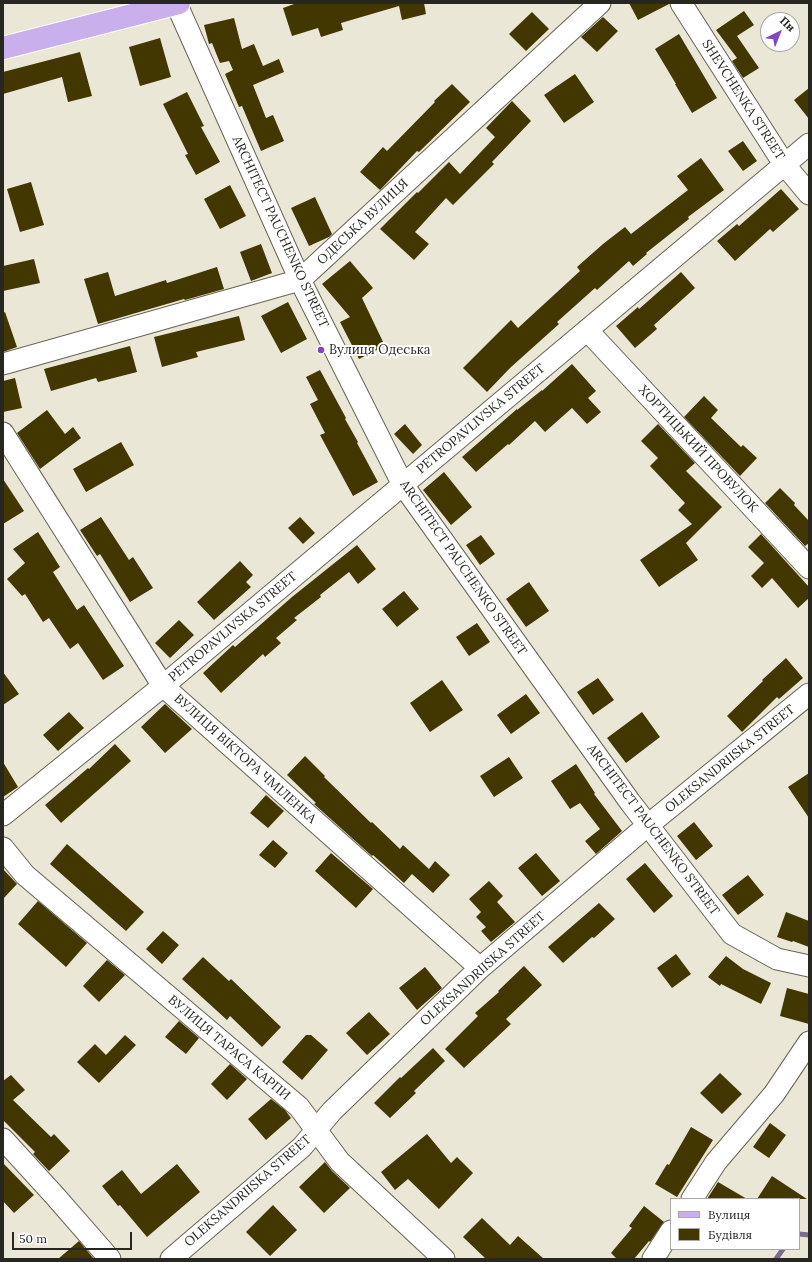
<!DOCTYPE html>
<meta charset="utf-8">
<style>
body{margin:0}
#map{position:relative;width:812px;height:1262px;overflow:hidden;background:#ebe7d6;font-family:Lora,serif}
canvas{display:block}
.frame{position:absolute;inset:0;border:4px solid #27261f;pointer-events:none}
.legend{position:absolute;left:670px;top:1198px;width:130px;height:52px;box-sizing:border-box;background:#fff;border:1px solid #a9a8a5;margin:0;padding:5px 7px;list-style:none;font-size:12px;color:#27261f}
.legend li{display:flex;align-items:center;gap:8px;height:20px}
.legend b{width:20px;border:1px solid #a9a8a5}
.north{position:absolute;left:760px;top:12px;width:40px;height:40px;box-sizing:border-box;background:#fff;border:1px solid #a9a8a5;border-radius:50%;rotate:43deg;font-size:11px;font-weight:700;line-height:16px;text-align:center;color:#27261f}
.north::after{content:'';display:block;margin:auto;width:14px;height:18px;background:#8048bf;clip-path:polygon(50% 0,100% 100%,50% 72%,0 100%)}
.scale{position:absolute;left:12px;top:1232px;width:120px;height:18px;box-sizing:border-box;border:2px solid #27261f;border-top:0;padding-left:5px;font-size:12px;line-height:14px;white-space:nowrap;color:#27261f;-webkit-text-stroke:3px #fff;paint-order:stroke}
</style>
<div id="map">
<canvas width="812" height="1262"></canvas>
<div class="frame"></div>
<ul class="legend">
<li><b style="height:5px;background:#c9afec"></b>Вулиця</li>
<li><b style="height:11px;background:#423701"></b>Будівля</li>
</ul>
<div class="north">Пн</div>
<div class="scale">50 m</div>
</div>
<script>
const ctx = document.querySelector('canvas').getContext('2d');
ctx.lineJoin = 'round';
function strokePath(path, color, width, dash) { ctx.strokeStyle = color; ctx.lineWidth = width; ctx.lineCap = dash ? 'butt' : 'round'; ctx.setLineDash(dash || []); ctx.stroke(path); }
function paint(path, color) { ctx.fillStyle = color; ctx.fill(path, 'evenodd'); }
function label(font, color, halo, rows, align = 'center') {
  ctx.font = font + ' Lora,serif'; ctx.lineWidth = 4; ctx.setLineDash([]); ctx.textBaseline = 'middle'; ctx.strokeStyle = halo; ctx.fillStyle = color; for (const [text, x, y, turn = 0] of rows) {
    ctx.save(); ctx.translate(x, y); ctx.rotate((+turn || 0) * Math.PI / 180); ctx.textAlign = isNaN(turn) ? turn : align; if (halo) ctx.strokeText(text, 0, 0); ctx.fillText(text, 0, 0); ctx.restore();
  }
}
const stream = new Path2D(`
 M799,1234l10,1
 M776,1259l7,-10`);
const building = new Path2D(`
 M297,3h127l2,11 -24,6 -3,-14 -58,17 2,7 -22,7 -3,-9 -26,8 -9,-28z
 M629,3h40v1l-31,16z
 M744,11l10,14 -17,11 22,32 -16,10 -11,-17 5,-3 -21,-28z
 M532,12l17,17 -23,22 -17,-17z
 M603,17l15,14 -21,21 -16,-15z
 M234,18l8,31 12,-5 9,22 16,-7 5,13 -31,13 13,33 7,-3 11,26 -23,10 -19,-45 -3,1 -14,-33 8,-4 -4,-9 -9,2 -8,-20 -3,1 -5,-19z
 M679,34l38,64 -25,15 -17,-29h1l-21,-35z
 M160,38l11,39 -31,9 -11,-39z
 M80,52l12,44 -24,6 -6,-25 -59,17v-22z
 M575,74l19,28 -30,21 -20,-28z
 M452,84l18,18 -51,50 -2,-1 -37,39 -20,-18 23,-25 4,4 48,-49 -1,-1z
 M809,88v31l-15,-19z
 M187,92l17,34 -3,1 19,35 -24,13 -11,-20 3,-1 -25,-50z
 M512,101l19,20 -39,41 2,2 -41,41 -7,-7 -31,34 14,12 -15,16 -34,-31 37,-37 1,1 31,-31 11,12 35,-37 -9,-9z
 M743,141l14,20 -14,10 -15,-20z
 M701,158l23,32 -36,27 1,2 -43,34 1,1 -14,12 -4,-5 -32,29 -2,-2 -38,34 2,2 -49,44 -23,24 -24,-24 48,-48 7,8 62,-57 -3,-4 26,-23 22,-17 6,7 57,-44 -11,-14z
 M31,182l13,43 -24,7 -13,-43z
 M230,185l16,31 -26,13 -16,-30z
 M781,189l18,20 -26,23 -3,-3 -35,32 -18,-20 20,-17 2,2z
 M315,197l17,37 -3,3 -20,9 -18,-38z
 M261,244l11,29 -21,8 -11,-29z
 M34,259l6,24 -37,8v-25z
 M350,261l23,27 -11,10 23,48 -26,13 -19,-37 10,-5 -28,-33z
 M217,267l7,22 -39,11 -1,-1 -86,25 -14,-45 24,-7 7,24 51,-16 1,3z
 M681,272l14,16 -41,37 3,4 -22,19 -19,-22 22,-19 1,2z
 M288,302l19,37 -26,14 -20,-37z
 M5,312l12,35 -14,5v-39z
 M239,316l6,24 -49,12 2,5 -36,10 -8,-30z
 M130,346l7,26 -39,10 -2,-4 -45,13 -7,-22z
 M572,364l24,27 -8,7 13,14 -14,12 -15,-16 -27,24 -10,-11 -26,24 -1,-1 -32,28 -14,-15 55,-48v1l25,-20v1z
 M320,370l26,48 -1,1 13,23 -1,1 21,39 -25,14 -33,-61 5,-2 -15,-29 8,-4 -12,-23z
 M15,378l7,30 -19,4v-31z
 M704,396l14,14 -7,8 30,29 2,-2 14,13 -17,18 -56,-59z
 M47,410l18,24 8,-7 8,11 -41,31 -23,-36z
 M405,424l17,21 -9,9 -19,-20z
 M658,424l37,39 -9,8 36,36 -36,36 12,17 -39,27 -19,-27 52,-36 -14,-14 7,-7 -35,-37 8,-8 -17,-17z
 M121,442l13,23 -48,27 -13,-23z
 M444,472l28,35 -21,18 -28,-35z
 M3,479l21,32 -21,13z
 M780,488l15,15 -1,2 15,16v22l-4,3 -40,-43z
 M101,517l28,43 4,-3 20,31 -23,14 -30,-48 -3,2 -17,-26z
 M300,517l15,16 -12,11 -15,-16z
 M38,532l22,35 -7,5 24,38 7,-5 40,61 -21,14 -25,-37 -8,6 -21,-31 -6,4 -18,-28 -3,2 -15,-17 18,-16 -12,-14z
 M761,534l48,53v11l-11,10 -26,-30 -10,10 -11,-12 13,-13 -16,-16z
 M481,535l14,19 -15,11 -14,-20z
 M357,545l19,24 -18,15 -9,-12 -29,23 1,2 -27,21 3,2 -21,18 5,5 -16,14 -2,-3 -42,39 -18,-20 30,-28 2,2 57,-50z
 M240,561l13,14 -7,7 5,5 -37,33 -17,-18z
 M529,582l20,29 -23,16 -20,-28z
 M404,591l15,18 -22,18 -15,-18z
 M179,620l15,15 -24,23 -15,-15z
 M477,623l13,19 -21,14 -13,-19z
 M786,658l17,20 -24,21 -2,-2 -35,35 -15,-16 36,-35 -1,-1z
 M3,672l16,22 -16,11z
 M598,678l16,22 -21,15 -16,-23z
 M442,680l21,30 -33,22 -20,-29z
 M526,694l14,19 -29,21 -14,-19z
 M165,704l27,25 -27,24 -24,-26z
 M69,712l15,16 -26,23 -15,-16z
 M642,712l18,25 -34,26 -19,-25z
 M115,744l16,17 -70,62 -16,-18 43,-37 1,1z
 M305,756l20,20 -1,1 47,46 1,-1 28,27 3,-4 26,24 6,-8 15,14 -17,18 -21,-19 -8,9 -31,-28 -1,1 -58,-52 2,-1 -29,-28z
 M509,757l14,21 -29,19 -14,-21z
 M3,762l15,25 -15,10z
 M576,764l19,29 -1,1 28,37 -26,23 -11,-13 15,-12 -20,-26 -10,6 -19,-28z
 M809,773v45l-21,-31z
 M266,795l18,16 -16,17 -18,-15z
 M694,822l19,24 -17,14 -19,-24z
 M273,840l15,13 -13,15 -16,-13z
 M67,844l77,68 -18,19 -76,-67z
 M331,853l42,36 -17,19 -41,-37z
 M536,853l24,28 -18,15 -24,-28z
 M645,863l28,33 -19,17 -28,-34z
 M3,869l14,15 -14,15z
 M748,875l16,20 -26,20 -16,-20z
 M489,881l14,15 -6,6 18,20 -24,20 -10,-11 5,-4 -10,-10 5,-5 -12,-13z
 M38,901l49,42 -21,24 -48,-43z
 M599,903l16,16 -21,19 -2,-1 -29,26 -15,-16z
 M786,912l23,9v26l-16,-6 -1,1 -15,-5z
 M163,931l16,14 -17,19 -16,-15z
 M676,954l15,20 -19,14 -15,-20z
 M726,956l17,13 28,14 -10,21 -40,-20 -1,2 -12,-9z
 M203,957l26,24 2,-2 50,48 -19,20 -32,-31 -3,4 -45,-41z
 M107,960l18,15 -26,27 -16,-16z
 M524,966l18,19 -36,34 5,5 -47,44 -19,-19 33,-33 -3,-3 24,-21 -1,-1z
 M425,967l17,21 -25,22 -18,-22z
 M787,988l22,6v30l-29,-8z
 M369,1012l21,22 -23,21 -21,-22z
 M179,1021l20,17 -13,16 -21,-17z
 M125,1035l11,10 -37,38 -22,-21 18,-18 11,11z
 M306,1035h5l17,15 -26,30 -20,-18z
 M433,1048l12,13 -31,30 2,2 -26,25 -16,-15 26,-26 1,1z
 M230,1064l17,15 -20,21 -16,-16z
 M720,1073l22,21 -20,20 -22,-21z
 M11,1075l14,15 -12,10 38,37 3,-3 16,17 -21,20 -16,-17 2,-2 -32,-32v-39z
 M271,1099l14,11 6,8 -25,22 -18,-21z
 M770,1123l16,12 -17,23 -16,-11z
 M691,1127l22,13 -36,57 -22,-13 12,-20 2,1z
 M427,1134l24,29 6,-6 16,16 -34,36 -31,-30 -13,11 -14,-18z
 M325,1162l7,9 18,17 -26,25 -25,-26z
 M3,1163l31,32 -20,18 -11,-12z
 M177,1164l23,28 -53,45 -27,-32 -2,1 -16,-20 20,-16 19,24z
 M772,1176l35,23h-50z
 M718,1182l29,17h-40z
 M273,1205l24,25 -27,26 -24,-24z
 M644,1206l20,16 -14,20 -1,-1 -15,18h-17l-6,-6 21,-25 -3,-2z
 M482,1218l28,27 8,-9 26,23h-58l-23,-22z
 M79,1241l15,18h-36z`);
const minor = new Path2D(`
 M176,3l124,277 103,205 227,317 102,132 45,25 32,7
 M681,3l103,161 25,30
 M587,330l222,238
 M3,364l297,-84 300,-277
 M3,433l160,253 317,282
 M3,815l160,-129 646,-542
 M3,848l22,27 274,232 41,55 104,97
 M3,1139l52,57 55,63
 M692,1199l24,-37 58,-68 35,-52
 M171,1259l131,-112 30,-36 148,-143 167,-142 162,-132
 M653,1259l18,-28`);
const major = new Path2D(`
 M3,48l176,-45`);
const markers = [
 [321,350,4,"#8048bf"]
];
const streetNames = [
 ["SHEVCHENKA STREET",743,100,57],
 ["ОДЕСЬКА ВУЛИЦЯ",363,222,-43],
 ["ARCHITECT PAUCHENKO STREET",280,232,65],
 ["PETROPAVLIVSKA STREET",481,419,-40],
 ["ХОРТИЦЬКИЙ ПРОВУЛОК",698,449,47],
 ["ARCHITECT PAUCHENKO STREET",463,568,55],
 ["PETROPAVLIVSKA STREET",233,627,-40],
 ["ВУЛИЦЯ ВІКТОРА ЧМІЛЕНКА",245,759,42],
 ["OLEKSANDRIISKA STREET",730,759,-39],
 ["ARCHITECT PAUCHENKO STREET",653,830,53],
 ["OLEKSANDRIISKA STREET",483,969,-42],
 ["ВУЛИЦЯ ТАРАСА КАРПИ",229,1048,40],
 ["OLEKSANDRIISKA STREET",248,1191,-41]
];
const poiNames = [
 ["Вулиця Одеська",329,350]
];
strokePath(stream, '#7b6b91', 5);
paint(building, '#423701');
strokePath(minor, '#676355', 23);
strokePath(major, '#fff', 24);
strokePath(minor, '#fff', 21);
strokePath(major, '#c9afec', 22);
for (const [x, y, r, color] of markers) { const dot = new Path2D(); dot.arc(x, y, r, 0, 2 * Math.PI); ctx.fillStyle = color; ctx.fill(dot); strokePath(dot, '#fff', 1.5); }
label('13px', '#27261f', '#fff', streetNames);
label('13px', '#27261f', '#fff', poiNames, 'left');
</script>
